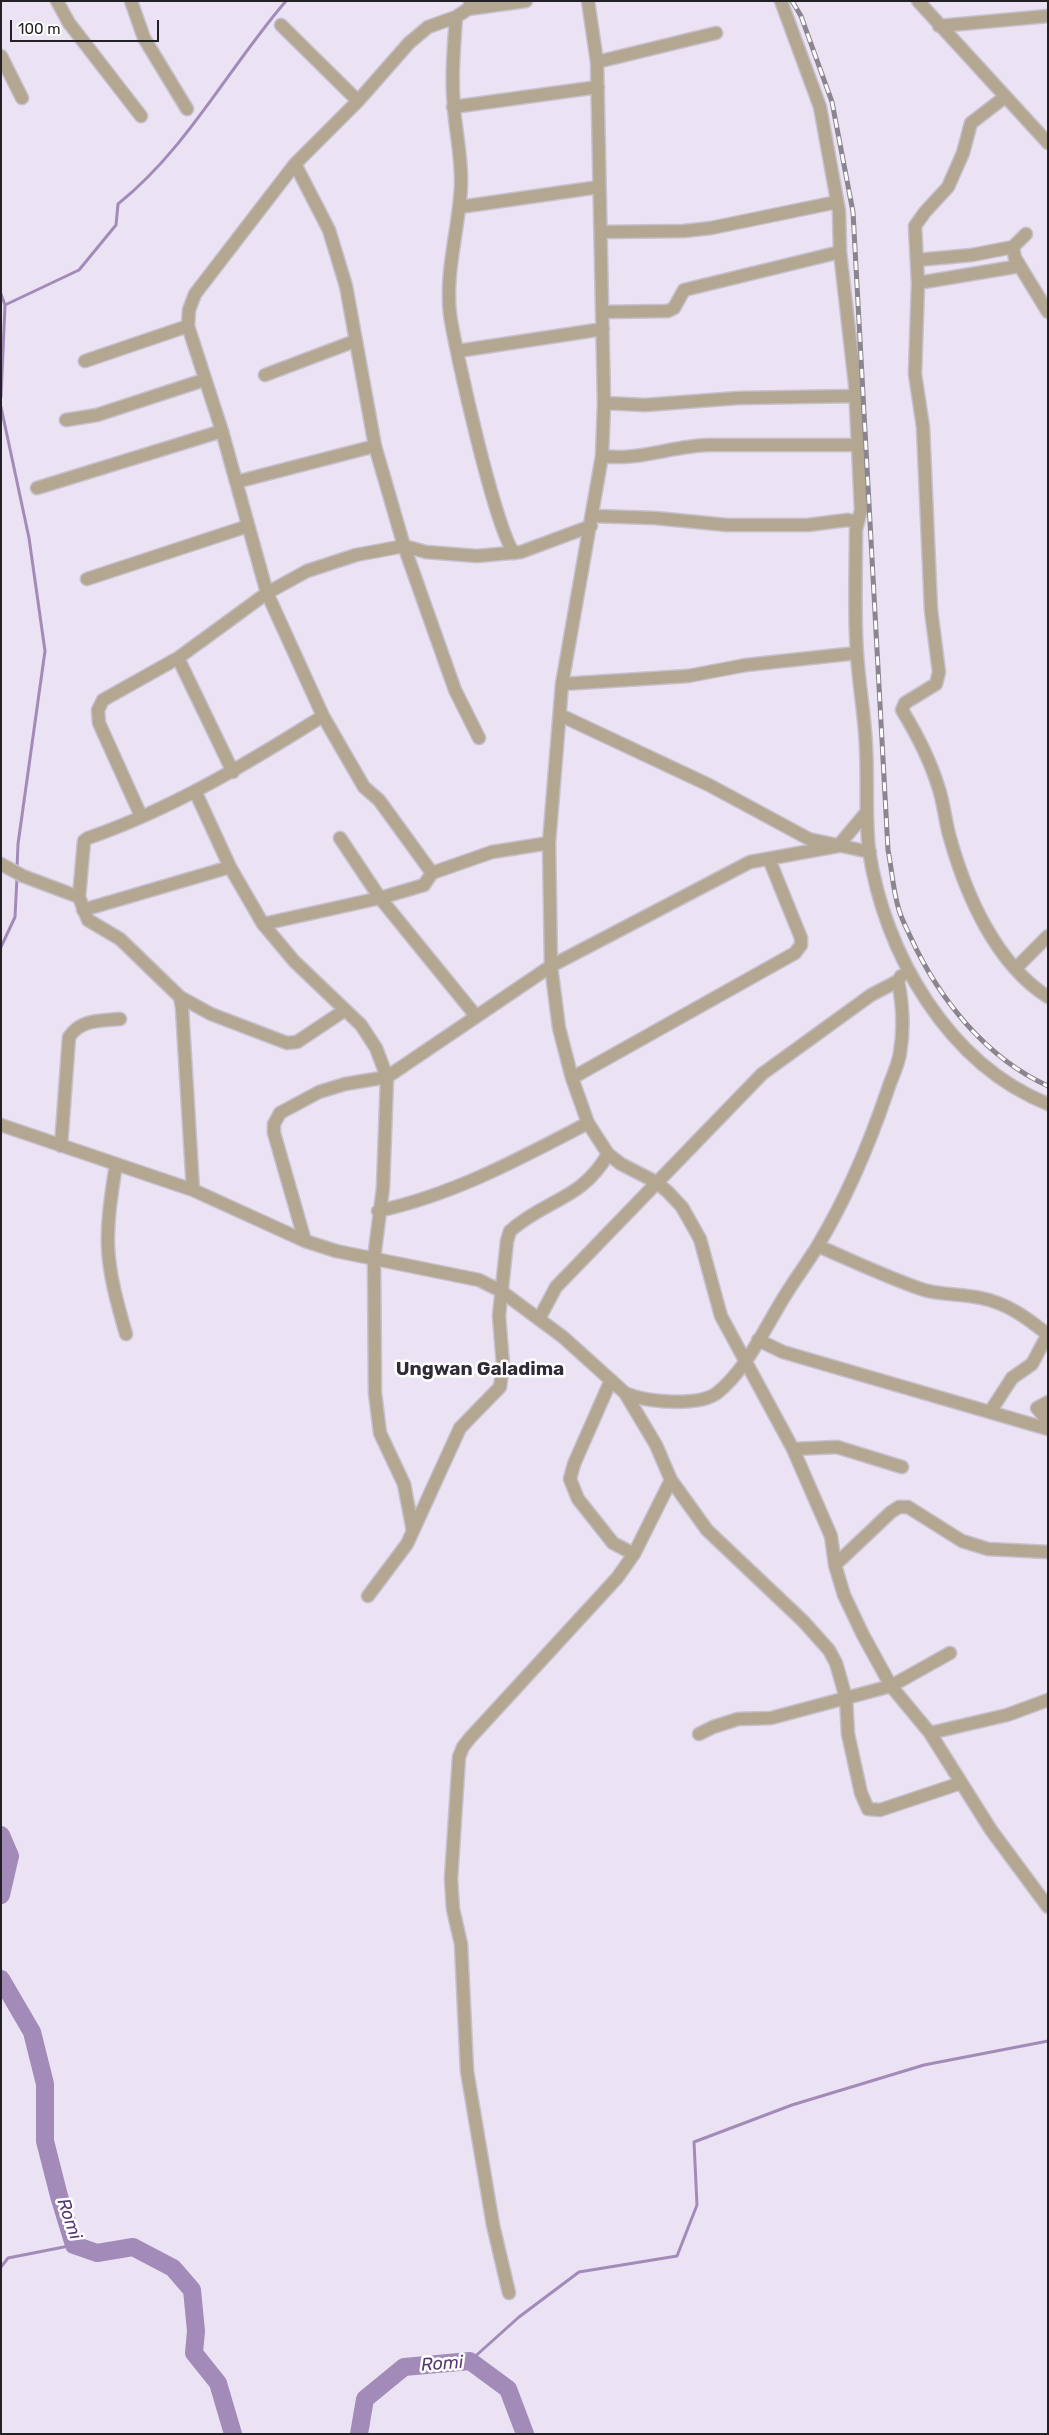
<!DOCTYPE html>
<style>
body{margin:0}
#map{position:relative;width:1049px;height:2435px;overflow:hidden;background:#ebe3f3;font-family:Rubik,sans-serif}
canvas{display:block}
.frame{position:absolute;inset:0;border:2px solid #232026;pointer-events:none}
.scale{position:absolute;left:10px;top:20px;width:149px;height:22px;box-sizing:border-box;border:2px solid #232026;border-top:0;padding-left:6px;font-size:15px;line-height:18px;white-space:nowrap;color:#232026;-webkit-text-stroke:4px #fff;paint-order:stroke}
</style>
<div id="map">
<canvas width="1049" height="2435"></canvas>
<div class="frame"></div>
<div class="scale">100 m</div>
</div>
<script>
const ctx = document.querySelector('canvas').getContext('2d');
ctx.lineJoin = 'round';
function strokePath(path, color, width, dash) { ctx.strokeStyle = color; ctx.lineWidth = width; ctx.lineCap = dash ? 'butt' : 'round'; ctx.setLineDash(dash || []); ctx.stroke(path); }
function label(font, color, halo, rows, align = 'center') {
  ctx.font = font + ' Rubik,sans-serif'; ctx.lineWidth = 5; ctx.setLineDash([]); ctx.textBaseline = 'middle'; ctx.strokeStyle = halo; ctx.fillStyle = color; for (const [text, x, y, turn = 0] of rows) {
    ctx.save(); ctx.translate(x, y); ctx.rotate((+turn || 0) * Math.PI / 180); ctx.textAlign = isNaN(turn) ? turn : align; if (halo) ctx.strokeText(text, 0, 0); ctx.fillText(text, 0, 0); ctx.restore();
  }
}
const stream = new Path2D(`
 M1,294l4,11 -4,92
 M5,305l74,-35 37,-45 2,-21c69,-55 111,-137 168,-203
 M1,407l28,131 16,113 -27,193 -1,24
 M1,947l14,-30 2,-40
 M1,2267l7,-9 66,-13
 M470,2361l49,-44 60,-45 98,-16 20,-51 -3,-63 98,-37 132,-40 124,-24`);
const river = new Path2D(`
 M1,1835l9,21 -9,39
 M1,1979l31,53 13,52v57l14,55 15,49 23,8 36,-6 40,21 19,22 4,41 -2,22 24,30 15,51
 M359,2434l6,-35 39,-32 66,-6 38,28 17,45`);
const minor = new Path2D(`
 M57,1l12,22 72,93
 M131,1l13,37 43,71
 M588,1l9,61 7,341 -2,53 -40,228 -13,159 2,123 8,62 13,50 16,45 20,31 13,10 35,18 12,10 14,15 18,32 21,77 72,133 38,87 4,29 9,30 19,40 28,51 39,47 61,97 57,77
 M781,1l39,106 19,104 1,41 15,132 6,126 -5,20c0,41 -2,83 1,124 2,32 8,63 9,94 2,34 -1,68 3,102 15,103 79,214 179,254
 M918,1l130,142
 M468,9l58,-8
 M456,17c-2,30 -5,61 -2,91 2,27 8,50 7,78 -2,43 -16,85 -11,128 4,31 48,228 65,239
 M281,25l77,76
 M939,26l109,-10
 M1,56l21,42
 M597,62l119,-29
 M453,107l145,-20
 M295,164l34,66 17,56 29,160 29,100 51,144 24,48
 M460,207l139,-20
 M601,232l83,-1 27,-3 126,-26
 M1026,234l-13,13 2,11 33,54
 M917,260l55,-5 41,-8
 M1020,266l-102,17 -3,91 8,53 8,183 8,62 -3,12 -31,19 -3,7c14,23 28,50 36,76 6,17 7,35 12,52 16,57 46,126 98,159
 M918,283l-3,-57 10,-14 23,-25 15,-34 8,-30 34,-26
 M603,312l65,-1 6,-3 10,-18 156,-38
 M458,351l145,-22
 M85,361l103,-35
 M265,375l90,-34
 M604,403l41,2 93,-7 118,-2
 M66,420l31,-5 107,-35
 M602,456c36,5 70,-10 106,-11h150
 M236,482l139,-36
 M37,488l185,-57
 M593,516l62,2 72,7h81l39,-5 11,2
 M87,579l161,-53
 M178,658l55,114
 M562,684l126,-8 58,-11 111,-12
 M560,715l149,70 100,54 61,13
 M195,791l35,76 33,57 31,37 67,64 15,23 11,29 -4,111 -9,70 1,135 5,40 24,51 9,47
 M141,816l-42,-93 -1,-13 5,-10 75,-42 89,-65 40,-22 49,-16 48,-9 22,6 51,4 44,-4 70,-26
 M340,838l40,60 96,118
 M1,864l22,12 56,21
 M432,873l-53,-73 -15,-13 -41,-71 -56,-123 -45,-162 -34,-105 1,-16 6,-16 100,-130 63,-63 51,-58 19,-16 28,-10 12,-8 4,-8
 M432,873l60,-21 57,-9
 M83,910l147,-43
 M263,924l117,-26 44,-13 8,-12
 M1016,968l32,-32
 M180,997l31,17 76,29 10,-1 48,-32
 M572,1078l223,-125 6,-8v-7l-32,-79
 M1,1125l192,65 112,51 31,10 143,29 22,11 62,46 62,56 31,52 15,35 -37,74 -17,24 -147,160 -7,9 -4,10 -8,122 2,30 8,35 6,127 26,154 16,68
 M61,1146l8,-109c12,-18 31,-16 51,-18
 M116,1164c-4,27 -9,55 -8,82 1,29 10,60 18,88
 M193,1190l-11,-182 -2,-11 -60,-58 -32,-19 -9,-23 5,-56 4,-3c84,-29 160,-75 235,-122
 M378,1211c75,-16 143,-53 210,-88
 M305,1241l-31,-108v-9l6,-11 39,-21 26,-8 42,-7 164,-111 199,-104 88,-16 27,-32
 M818,1246c35,15 70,32 106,44 19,5 38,4 57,8 26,5 46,20 66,36
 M539,1319l17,-32 206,-213 109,-79 27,-14 3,-5
 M758,1340l25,12 265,77
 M611,1380l-37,84 -4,15 8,20 35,44 21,11
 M625,1393c20,9 73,14 92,0 31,-25 48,-66 69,-99 10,-16 21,-31 31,-47 29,-48 52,-102 70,-155 4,-13 11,-26 13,-39 4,-24 3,-48 -2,-72
 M1048,1402l-11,6 11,13
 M990,1412l22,-34 20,-14 16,-30
 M793,1449l44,-2 65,20
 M671,1480l36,50 96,91 26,29 7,13 10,35 2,36 13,59 7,16 12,1 81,-27
 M835,1565l56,-53 8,-5h9l54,34 26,8 60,3
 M368,1596l39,-52 53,-116 40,-41 3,-22 -4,-49 8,-75 3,-10c36,-32 72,-31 98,-77
 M930,1733l77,-18 41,-15
 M699,1734l14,-7 25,-8 33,-1 120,-32 59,-33`);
const rail = new Path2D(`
 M792,1l9,15 31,86 21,110 35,638c4,20 5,41 11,60 3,10 8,19 12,28 28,61 75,120 137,148`);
const waterNames = [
 ["Romi",69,2219,71],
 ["Romi",442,2364,-4]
];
const quarterNames = [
 ["Ungwan Galadima",480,1370]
];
strokePath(stream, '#a28bb9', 3);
strokePath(river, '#a28bb9', 18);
strokePath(minor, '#c7c0ce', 15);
strokePath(minor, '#b3a792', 12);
strokePath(rail, '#8b8590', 5);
strokePath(rail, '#fff', 3, [9]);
label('italic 18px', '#583873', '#fff', waterNames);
label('bold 19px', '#312b37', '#fff', quarterNames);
</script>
